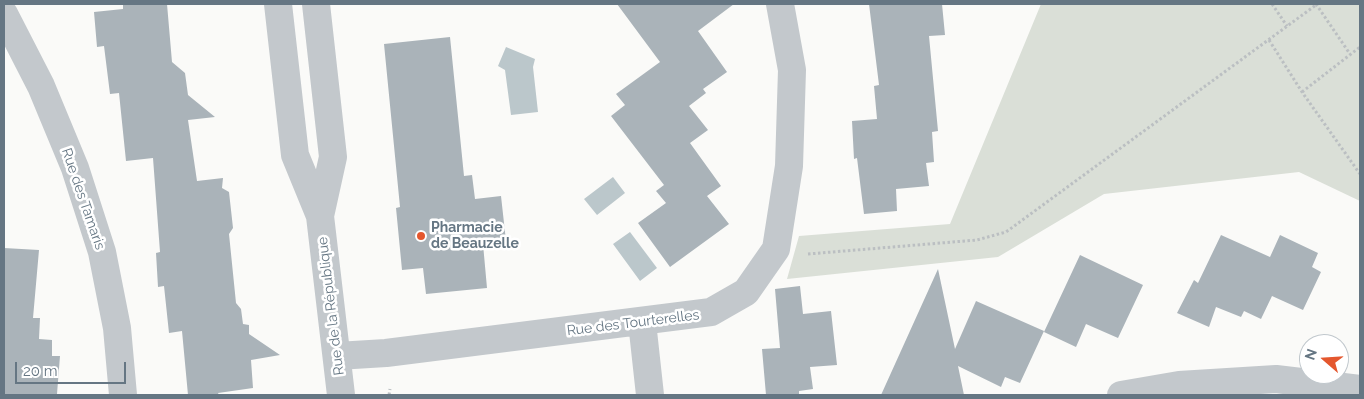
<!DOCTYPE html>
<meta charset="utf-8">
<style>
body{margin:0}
#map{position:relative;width:1364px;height:399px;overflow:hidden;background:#fafaf8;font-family:Raleway,sans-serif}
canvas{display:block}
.frame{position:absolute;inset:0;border:5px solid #657683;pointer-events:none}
.north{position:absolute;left:1299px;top:334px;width:50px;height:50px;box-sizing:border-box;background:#fff;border:1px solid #c1c8cd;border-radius:50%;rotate:289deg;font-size:14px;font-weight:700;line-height:20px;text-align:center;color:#657683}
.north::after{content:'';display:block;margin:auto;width:18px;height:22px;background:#e4572e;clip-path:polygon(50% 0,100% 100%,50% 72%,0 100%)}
.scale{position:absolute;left:15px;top:362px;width:111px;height:22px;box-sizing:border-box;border:2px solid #657683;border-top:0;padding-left:6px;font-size:15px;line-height:18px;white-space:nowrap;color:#657683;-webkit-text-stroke:4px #fff;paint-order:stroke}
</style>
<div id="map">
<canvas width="1364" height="399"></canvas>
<div class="frame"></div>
<div class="north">N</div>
<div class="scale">20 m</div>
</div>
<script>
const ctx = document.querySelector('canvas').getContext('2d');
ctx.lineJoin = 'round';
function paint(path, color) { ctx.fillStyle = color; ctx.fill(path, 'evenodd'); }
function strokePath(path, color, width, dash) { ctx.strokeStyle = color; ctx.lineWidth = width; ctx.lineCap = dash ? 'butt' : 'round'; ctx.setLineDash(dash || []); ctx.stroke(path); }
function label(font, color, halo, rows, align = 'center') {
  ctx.font = font + ' Raleway,sans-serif'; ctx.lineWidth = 5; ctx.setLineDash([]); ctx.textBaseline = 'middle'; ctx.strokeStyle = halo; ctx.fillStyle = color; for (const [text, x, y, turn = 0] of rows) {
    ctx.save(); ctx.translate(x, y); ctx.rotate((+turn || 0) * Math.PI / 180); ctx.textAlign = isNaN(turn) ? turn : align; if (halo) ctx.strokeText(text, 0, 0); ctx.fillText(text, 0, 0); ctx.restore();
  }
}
const green = new Path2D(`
 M1041,4h319v197l-61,-29 -195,22 -106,63 -211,22 12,-43 151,-12z`);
const water = new Path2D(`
 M506,47l29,12 -2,8 5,45 -27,3 -6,-45 -7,-4z
 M613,177l12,16 -28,22 -13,-16z
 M630,232l27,36 -17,13 -27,-37z`);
const building = new Path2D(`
 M123,4h44l5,58 13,11 3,22 27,22 -27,3 9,61 26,-3 -1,10 7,4 4,36 -4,6 7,69 5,6 2,15 6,1v9l31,21 -29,5 2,28 -35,5 1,2h-31l-6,-64 -13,2 -5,-47 -6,1 -2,-34 4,-1 -7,-94 -27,3 -7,-68 -9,1 -6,-48 -7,1 -3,-35 29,-3z
 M617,4h117l-36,27 29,41 -24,17 3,4 -17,13 19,24 -18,13 31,43 -14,10 22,28 -59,43 -32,-44 28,-20 -10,-12 8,-6 -53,-69 14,-11 -9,-11 44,-32z
 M869,4h73l3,31 -16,1 9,95 -6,1 2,30 -8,1 3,23 -33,3 1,22 -33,3 -7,-56 -3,1 -2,-38 25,-2 -3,-33 5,-1z
 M450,37l14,139 8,-1 3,24 26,-3 5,45 -23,3 4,44 -61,6 -3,-26 -21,2 -6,-62 4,-1 -16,-163z
 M1221,235l49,22 10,-22 38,18 -6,14 9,5 -18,38 -31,-14 -11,23 -17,-8 -3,6 -25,-10 -7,20 -32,-14 17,-33 4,3z
 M4,248l35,2 -6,68h7l-1,21 13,1v16h8l-3,38 -53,1z
 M1080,255l63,30 -25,53 -32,-14 -10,23 -32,-15z
 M938,269l17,80 21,-48 68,30 -24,52 -15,-6 -4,10 -43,-21 6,29h-83z
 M800,286l3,28 28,-3 6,54 -27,2 3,22 -14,2v4h-33l-4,-46 18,-1 -5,-59z`);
const path = new Path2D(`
 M1272,4l15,22
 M1316,4l34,50
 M1269,40l33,52 58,82
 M1302,92l58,-45
 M808,254l169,-14 29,-8 310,-227
 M389,395l1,-6`);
const minor = new Path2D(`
 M4,14l37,72 34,82 27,84 15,76 6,67
 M642,322l8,73
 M337,356l49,-3 325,-41 35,-20 30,-43 13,-83 3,-96 -12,-66
 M1121,395l58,-10 97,-6 84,10`);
const tertiary = new Path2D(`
 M278,4l17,151 25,61 21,179
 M316,4l17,153 -13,59`);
const markers = [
 [421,236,5,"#e4572e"]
];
const streetNames = [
 ["Rue des Tamaris",83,199,71],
 ["Rue de la République",331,306,-97],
 ["Rue des Tourterelles",633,323,-7]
];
const poiNames = [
 ["Pharmacie",431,228],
 ["de Beauzelle",431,244]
];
paint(green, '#dadfd7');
paint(water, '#bbc7cb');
paint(building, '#aab3b9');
strokePath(path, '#bbbfc2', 3, [2.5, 2.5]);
strokePath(minor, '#c3c8cc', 28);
strokePath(tertiary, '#c3c8cc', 28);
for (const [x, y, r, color] of markers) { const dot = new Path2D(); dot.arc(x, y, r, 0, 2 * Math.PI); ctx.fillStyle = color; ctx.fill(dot); strokePath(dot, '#fff', 2); }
label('14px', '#657683', '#fff', streetNames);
label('bold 14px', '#657683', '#fff', poiNames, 'left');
</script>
